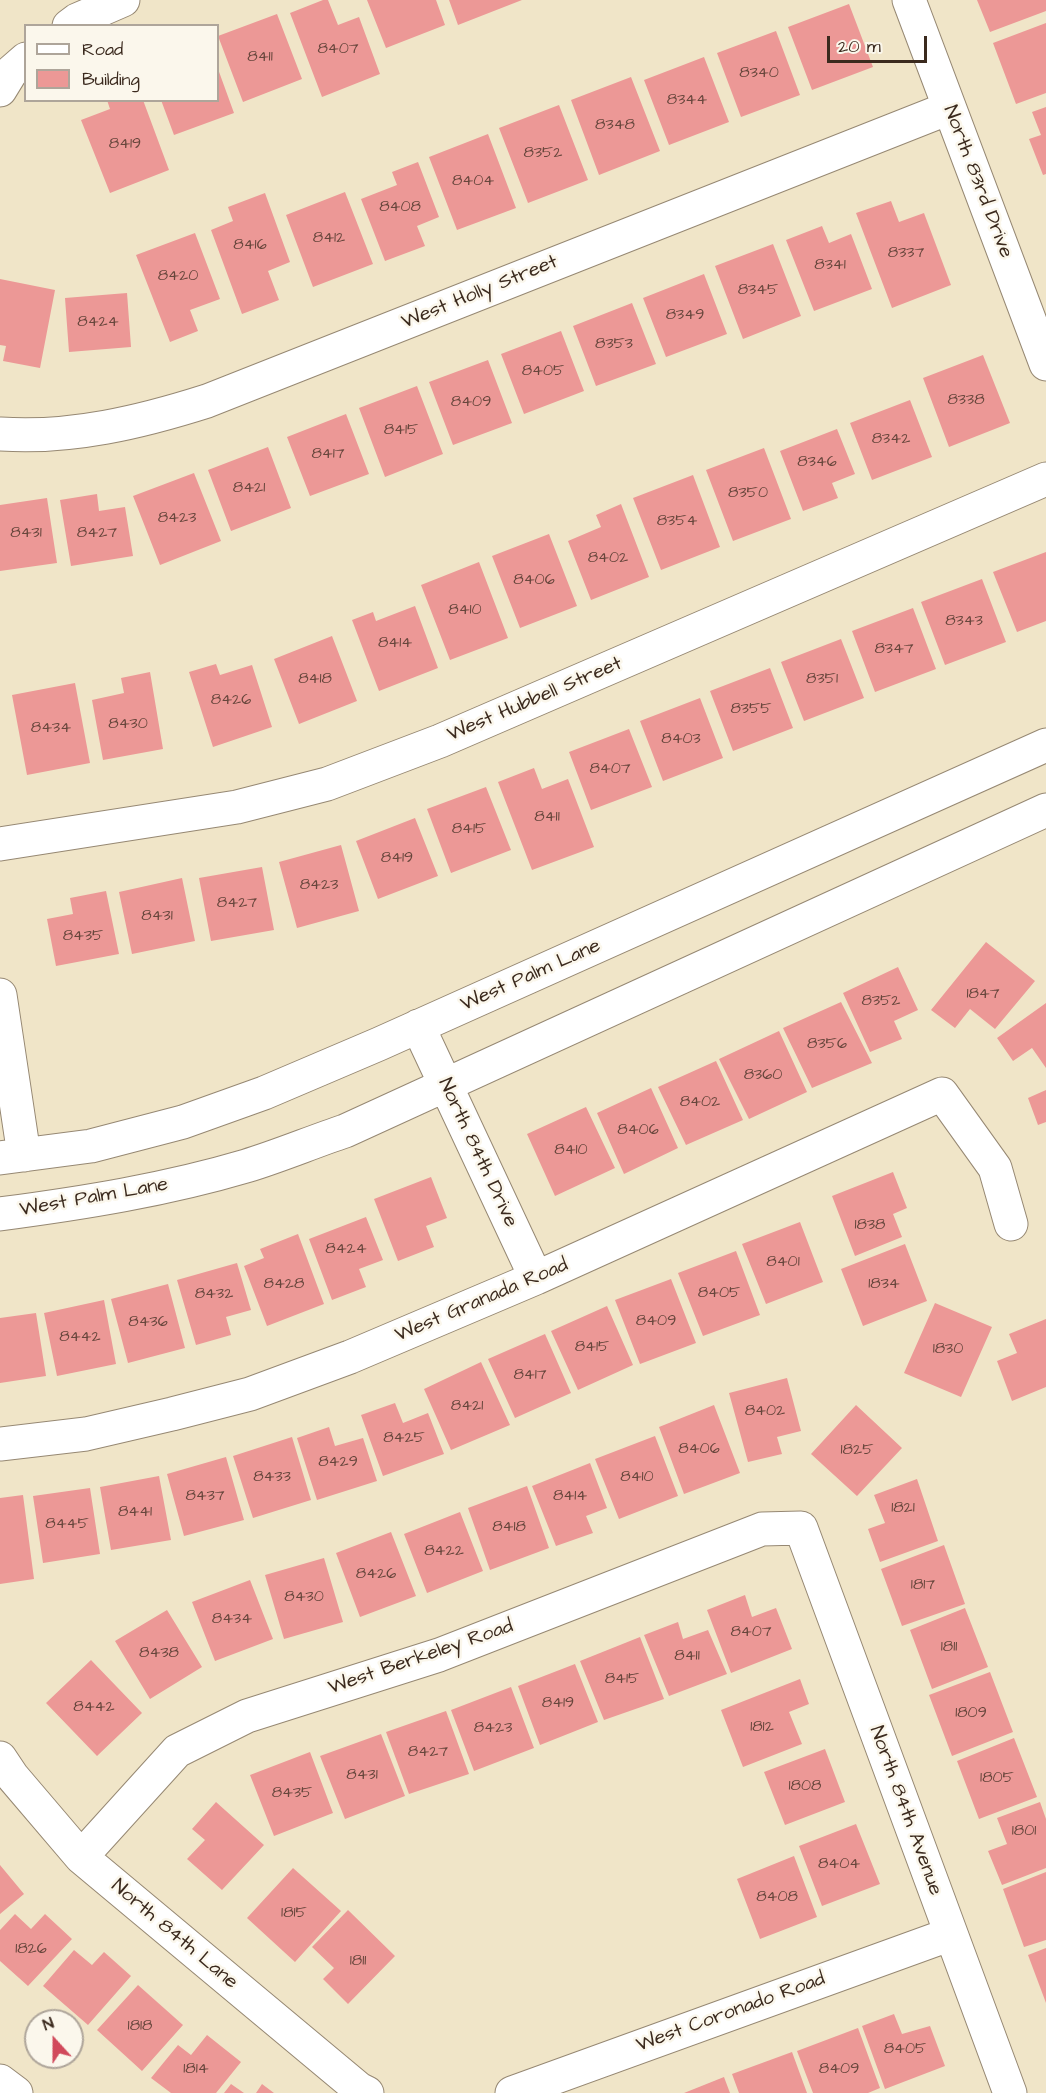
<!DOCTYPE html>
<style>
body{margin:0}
#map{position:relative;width:1046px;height:2093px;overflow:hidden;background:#f0e5c8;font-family:"Architects Daughter",sans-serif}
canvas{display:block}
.legend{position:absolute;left:24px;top:24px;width:195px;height:78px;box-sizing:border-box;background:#fbf7ec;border:2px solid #aea59a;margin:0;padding:8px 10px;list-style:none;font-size:18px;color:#3b2a1e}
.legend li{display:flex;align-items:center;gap:12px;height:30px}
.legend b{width:30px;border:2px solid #aea59a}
.north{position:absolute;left:24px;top:2009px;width:60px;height:60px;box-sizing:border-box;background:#fbf7ec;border:2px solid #aea59a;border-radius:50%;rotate:339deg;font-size:16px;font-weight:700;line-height:24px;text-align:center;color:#3b2a1e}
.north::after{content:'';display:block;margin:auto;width:21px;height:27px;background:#d1495b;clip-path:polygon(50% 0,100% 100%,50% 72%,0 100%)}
.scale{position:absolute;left:827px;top:36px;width:100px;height:27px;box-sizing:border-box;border:3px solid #3b2a1e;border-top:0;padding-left:8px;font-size:18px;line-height:21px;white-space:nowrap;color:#3b2a1e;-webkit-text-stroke:4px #fbf7ec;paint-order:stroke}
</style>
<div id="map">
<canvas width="1046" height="2093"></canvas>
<ul class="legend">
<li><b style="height:8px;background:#fff"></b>Road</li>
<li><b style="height:16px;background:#ec9896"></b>Building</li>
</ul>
<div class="north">N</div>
<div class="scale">20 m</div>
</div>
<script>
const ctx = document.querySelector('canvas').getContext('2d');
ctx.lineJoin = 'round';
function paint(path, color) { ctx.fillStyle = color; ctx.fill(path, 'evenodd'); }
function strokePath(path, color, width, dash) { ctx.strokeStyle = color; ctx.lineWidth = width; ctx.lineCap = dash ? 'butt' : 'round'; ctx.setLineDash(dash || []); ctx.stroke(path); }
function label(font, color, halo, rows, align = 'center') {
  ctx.font = font + ' "Architects Daughter",sans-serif'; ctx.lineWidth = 5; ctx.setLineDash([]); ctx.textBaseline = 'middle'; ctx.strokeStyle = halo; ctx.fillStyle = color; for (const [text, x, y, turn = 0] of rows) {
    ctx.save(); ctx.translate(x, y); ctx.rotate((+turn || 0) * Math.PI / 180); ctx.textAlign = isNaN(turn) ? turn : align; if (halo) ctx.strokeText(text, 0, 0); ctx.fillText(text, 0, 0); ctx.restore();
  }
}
const building = new Path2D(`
 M323,0h5l10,25 21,-8 21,57 -58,23 -32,-84z
 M367,0h69l9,25 -59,23z
 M449,0h73l-64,25z
 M977,0h69v11l-56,21z
 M849,4l24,63 -61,23 -24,-63z
 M277,14l25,65 -59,23 -25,-66z
 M1046,23v70l-30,11 -23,-61z
 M776,31l24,64 -59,22 -24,-64z
 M704,57l25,65 -60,23 -25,-65z
 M218,69l16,44 -60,22 -13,-35h57z
 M631,77l29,74 -61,24 -28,-75z
 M107,100h36l26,70 -59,23 -29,-73 29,-11z
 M559,105l29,75 -60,23 -29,-75z
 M1046,107v67l-3,1 -14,-36 12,-4 -9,-23z
 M488,134l28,74 -59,22 -28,-73z
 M418,162l21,55 -22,9 8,20 -40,15 -24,-62 36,-14 -5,-13z
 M345,192l28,72 -60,23 -27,-72z
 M265,193l25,69 -22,9 11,29 -37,14 -31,-84 22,-9 -5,-14z
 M891,201l8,21 25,-9 27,72 -59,23 -36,-95z
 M822,226l7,17 22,-9 21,55 -58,22 -28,-71z
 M195,233l25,66 -30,11 8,21 -28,11 -34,-87z
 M773,244l28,72 -58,23 -28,-73z
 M704,274l23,60 -61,23 -23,-59z
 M0,279l55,11 -15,78 -37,-7 3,-15 -6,-1z
 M127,293l4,54 -62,5 -4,-54z
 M632,303l24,61 -60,22 -23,-60z
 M561,331l23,60 -60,23 -23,-60z
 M983,355l27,68 -61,24 -26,-69z
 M488,360l24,63 -59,22 -24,-63z
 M417,386l26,68 -58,23 -26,-69z
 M910,400l22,57 -60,23 -22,-57z
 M346,414l23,60 -59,22 -23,-59z
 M837,429l18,45 -23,9 6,15 -35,13 -23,-60z
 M268,447l23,61 -60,23 -23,-61z
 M764,448l27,71 -58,22 -27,-71z
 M194,473l27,68 -61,24 -27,-69z
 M693,475l27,72 -59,23 -28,-72z
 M97,494l2,17 26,-4 8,49 -62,10 -11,-66z
 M47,498l10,65 -57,8v-66z
 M621,504l28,73 -58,23 -23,-59 33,-14 -5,-12z
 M549,534l28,72 -57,22 -28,-72z
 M1046,552v69l-29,11 -24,-60z
 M479,562l29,76 -58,22 -29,-75z
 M982,579l24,63 -61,23 -24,-63z
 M415,606l23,62 -59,23 -27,-71 21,-8 3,9z
 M913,608l23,61 -61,23 -23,-61z
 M332,636l25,65 -58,23 -25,-65z
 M841,639l23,59 -60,23 -23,-59z
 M216,664l4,11 32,-10 20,62 -59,20 -24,-75z
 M770,668l23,60 -60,23 -23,-60z
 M150,672l13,77 -60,11 -11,-60 32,-7 -3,-15z
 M75,683l15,80 -63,12 -15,-80z
 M700,698l23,60 -60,23 -23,-60z
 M629,729l23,58 -61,23 -22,-58z
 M534,768l8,21 26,-10 26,68 -62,23 -34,-88z
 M486,787l25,63 -60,23 -24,-64z
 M415,818l23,58 -60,23 -22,-58z
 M341,845l18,66 -62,17 -18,-66z
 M262,867l12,63 -63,11 -12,-63z
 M182,878l13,63 -63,13 -13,-62z
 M106,891l13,63 -63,12 -9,-47 26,-5 -3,-16z
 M986,942l49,39 -40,48 -25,-20 -15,19 -24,-18z
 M898,967l20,43 -24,11 8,18 -32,13 -27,-59z
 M841,1002l31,61 -60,25 -29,-60z
 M1046,1003v65l-14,-20 -19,13 -16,-23z
 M779,1031l28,61 -58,27 -30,-60z
 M716,1061l27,59 -57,25 -28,-58z
 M651,1088l27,60 -54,26 -27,-61z
 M1046,1090v32l-8,3 -10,-27z
 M586,1107l29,61 -60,28 -28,-62z
 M893,1172l14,36 -14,6 9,23 -47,19 -23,-60z
 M431,1177l16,41 -21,8 8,21 -36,14 -24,-62z
 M366,1217l17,43 -24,9 7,18 -34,13 -23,-61z
 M800,1222l23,60 -57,22 -24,-60z
 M298,1234l26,70 -57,22 -23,-60 20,-8 -4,-9z
 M905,1244l22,57 -64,25 -22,-57z
 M736,1251l24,64 -57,21 -25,-63z
 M237,1263l14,47 -25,7 5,18 -35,10 -19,-65z
 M671,1279l25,64 -56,21 -25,-64z
 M168,1284l17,64 -57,15 -17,-64z
 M104,1300l12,64 -59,12 -13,-63z
 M935,1303l57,24 -31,70 -57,-24z
 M607,1306l26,59 -55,25 -27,-59z
 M36,1313l10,63 -46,7v-65z
 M1046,1319v68l-34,14 -15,-40 20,-8 -8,-19z
 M545,1334l26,59 -56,25 -27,-59z
 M481,1362l29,63 -59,25 -27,-61z
 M787,1378l14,53 -24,6 5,17 -34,8 -19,-69z
 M395,1403l8,20 25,-10 16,41 -61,22 -22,-61z
 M714,1405l26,68 -56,21 -25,-67z
 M856,1405l46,43 -45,48 -46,-42z
 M329,1427l6,19 28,-8 14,43 -60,19 -20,-62z
 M655,1436l23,60 -59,23 -24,-60z
 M292,1437l19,63 -58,18 -20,-62z
 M226,1457l18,63 -60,16 -17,-62z
 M590,1463l17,45 -21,8 7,17 -37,13 -24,-60z
 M159,1476l12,64 -60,10 -11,-63z
 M917,1479l21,62 -58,21 -12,-33 17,-6 -11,-28z
 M527,1486l22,62 -59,22 -22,-62z
 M90,1488l10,66 -57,9 -10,-67z
 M23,1495l11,84 -34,5v-86z
 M460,1512l23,59 -56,22 -23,-59z
 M391,1532l25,64 -56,21 -24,-64z
 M944,1545l21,59 -63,22 -21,-57z
 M324,1558l19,64 -59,17 -19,-64z
 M250,1580l23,59 -58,22 -23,-59z
 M745,1595l7,22 24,-9 16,41 -61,24 -24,-63z
 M965,1608l23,59 -56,22 -22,-59z
 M167,1610l35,57 -52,32 -35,-58z
 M678,1622l5,17 25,-9 19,44 -58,22 -25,-61z
 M640,1637l24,62 -60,21 -24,-59z
 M91,1660l51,53 -45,43 -51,-53z
 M575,1664l23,58 -58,23 -22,-59z
 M990,1672l23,60 -61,24 -23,-61z
 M800,1679l9,25 -20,8 13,32 -59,23 -22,-57z
 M511,1687l23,61 -60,23 -23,-61z
 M446,1711l23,63 -60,20 -23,-62z
 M381,1734l24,62 -60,23 -25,-63z
 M1014,1738l23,59 -58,22 -22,-58z
 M825,1749l20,53 -60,23 -21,-53z
 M310,1752l23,61 -59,23 -24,-61z
 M216,1802l48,43 -42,45 -35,-31 18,-19 -13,-11z
 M1040,1802l6,17v49l-44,17 -14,-34 19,-7 -10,-26z
 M856,1824l24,60 -58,22 -23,-60z
 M794,1856l23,61 -57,22 -23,-60z
 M0,1865l24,29 -24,20z
 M293,1868l48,43 -46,51 -48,-44z
 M1046,1872v68l-22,7 -21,-58z
 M348,1910l47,46 -47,48 -25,-25 11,-11 -22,-21z
 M15,1914l16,15 14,-15 27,25 -44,47 -28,-25v-31z
 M1046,1948v55l-18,-48z
 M74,1950l18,15 12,-13 27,24 -43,49 -45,-39z
 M138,1985l45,40 -41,46 -45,-41z
 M894,2014l8,20 28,-8 15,40 -60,23 -23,-63z
 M858,2028l22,60 -12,5h-55l-16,-42z
 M207,2035l34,27 -25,31h-45l-20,-15 27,-33 13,10z
 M792,2052l15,41h-68l-7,-19z
 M724,2077l6,16h-46z
 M231,2084l13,9h-20z
 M262,2084l12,9h-18z`);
const minor = new Path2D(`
 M909,0l137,364
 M69,26l8,-6 46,-20
 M0,90l11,-18 15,-13
 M0,434c71,5 141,-12 207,-33l742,-293
 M0,844l237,-37 90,-23 113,-43 606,-262
 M0,995l24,160
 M418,1026l118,252
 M0,1158l91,-12 92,-24 81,-29 115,-49 667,-299
 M0,1214c83,-11 165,-24 246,-48 33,-10 66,-24 99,-35l701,-321
 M0,1444l86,-10 86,-20 78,-20 100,-37 186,-79 406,-184 53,74 16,56
 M0,1758l12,18 69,81 278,232 8,4
 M81,1857l96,-106 70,-35 192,-61 323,-126 39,-1 209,565
 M0,2081l16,12
 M512,2093l439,-159`);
const numberNames = [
 ["8407",338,50],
 ["8411",260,58],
 ["8340",759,74],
 ["8344",687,101],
 ["8348",615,126],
 ["8419",125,145],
 ["8352",543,154],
 ["8404",473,182],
 ["8408",400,208],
 ["8412",329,239],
 ["8416",250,246],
 ["8337",906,254],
 ["8341",830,266],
 ["8420",178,277],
 ["8345",758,291],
 ["8349",685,316],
 ["8424",98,323],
 ["8353",614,345],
 ["8405",543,372],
 ["8338",966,401],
 ["8409",471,403],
 ["8415",401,431],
 ["8342",891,440],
 ["8417",328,455],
 ["8346",817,463],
 ["8421",249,489],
 ["8350",748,494],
 ["8423",177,519],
 ["8354",677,522],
 ["8431",26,534],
 ["8427",97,534],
 ["8402",608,559],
 ["8406",534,581],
 ["8410",465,611],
 ["8343",964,622],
 ["8414",395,644],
 ["8347",894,650],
 ["8418",315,680],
 ["8351",822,680],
 ["8426",231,701],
 ["8355",751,710],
 ["8430",128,725],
 ["8434",51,729],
 ["8403",681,740],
 ["8407",610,770],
 ["8411",547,818],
 ["8415",469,830],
 ["8419",397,859],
 ["8423",319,886],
 ["8427",237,904],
 ["8431",157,917],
 ["8435",83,937],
 ["1847",983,995],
 ["8352",881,1002],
 ["8356",827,1045],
 ["8360",763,1076],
 ["8402",700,1103],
 ["8406",638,1131],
 ["8410",571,1151],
 ["1838",870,1226],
 ["8424",346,1250],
 ["8401",783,1263],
 ["8428",284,1285],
 ["1834",884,1285],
 ["8405",719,1294],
 ["8432",214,1295],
 ["8409",656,1322],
 ["8436",148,1323],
 ["8442",80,1338],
 ["8415",592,1348],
 ["1830",948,1350],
 ["8417",530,1376],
 ["8421",467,1407],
 ["8402",765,1412],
 ["8425",404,1439],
 ["8406",699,1450],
 ["1825",857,1451],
 ["8429",338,1463],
 ["8433",272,1478],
 ["8410",637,1478],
 ["8437",205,1497],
 ["8414",570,1497],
 ["1821",903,1509],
 ["8441",135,1513],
 ["8445",67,1525],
 ["8418",509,1528],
 ["8422",444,1552],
 ["8426",376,1575],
 ["1817",923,1586],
 ["8430",304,1598],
 ["8434",232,1620],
 ["8407",751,1633],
 ["1811",949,1648],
 ["8438",159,1654],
 ["8411",687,1657],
 ["8415",622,1680],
 ["8419",558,1704],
 ["8442",94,1708],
 ["1809",971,1714],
 ["1812",762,1728],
 ["8423",493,1729],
 ["8427",428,1753],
 ["8431",362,1776],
 ["1805",997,1779],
 ["1808",805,1787],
 ["8435",292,1794],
 ["1801",1024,1832],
 ["8404",839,1865],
 ["8408",777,1898],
 ["1815",294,1914],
 ["1826",31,1950],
 ["1811",358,1962],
 ["1818",140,2027],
 ["8405",905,2050],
 ["1814",196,2070],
 ["8409",839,2070]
];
const streetNames = [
 ["North 83rd Drive",977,182,69],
 ["West Holly Street",480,293,-22],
 ["West Hubbell Street",535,700,-23],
 ["West Palm Lane",531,976,-24],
 ["North 84th Drive",477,1153,65],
 ["West Palm Lane",94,1198,-10],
 ["West Granada Road",482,1301,-23],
 ["West Berkeley Road",421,1658,-19],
 ["North 84th Avenue",905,1811,70],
 ["North 84th Lane",174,1935,40],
 ["West Coronado Road",731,2013,-20]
];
paint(building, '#ec9896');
strokePath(minor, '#968873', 35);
strokePath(minor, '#fff', 33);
label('16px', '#67463c', null, numberNames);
label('20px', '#3b2a1e', '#fbf7ec', streetNames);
</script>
